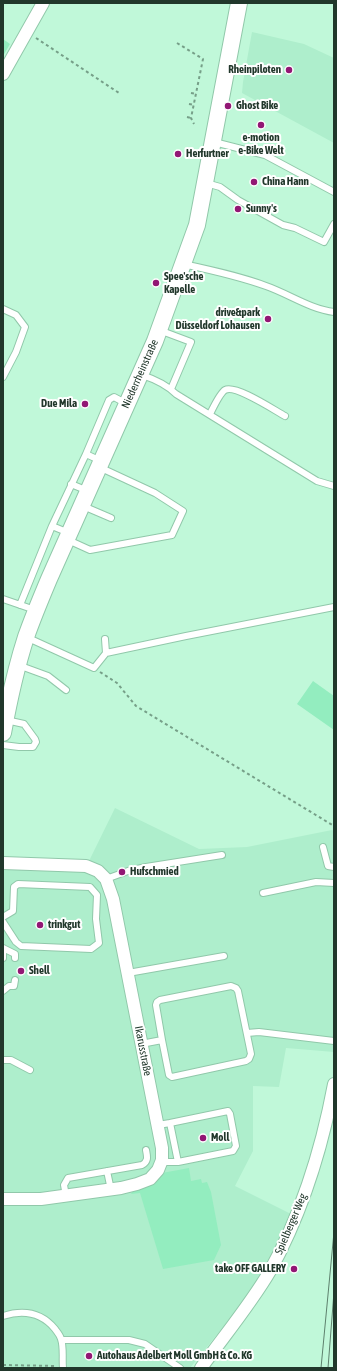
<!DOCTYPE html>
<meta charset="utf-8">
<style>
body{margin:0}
#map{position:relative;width:337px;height:1371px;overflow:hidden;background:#c0f8d9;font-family:"Asap Condensed",sans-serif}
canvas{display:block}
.frame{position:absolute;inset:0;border:4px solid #21372b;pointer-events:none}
</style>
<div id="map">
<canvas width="337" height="1371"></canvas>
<div class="frame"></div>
</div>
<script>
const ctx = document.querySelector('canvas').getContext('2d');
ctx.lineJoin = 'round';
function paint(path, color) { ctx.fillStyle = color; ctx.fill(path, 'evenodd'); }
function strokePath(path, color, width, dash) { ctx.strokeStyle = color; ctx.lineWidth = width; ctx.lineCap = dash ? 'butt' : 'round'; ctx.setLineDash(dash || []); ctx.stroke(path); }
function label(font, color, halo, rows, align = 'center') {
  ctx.font = font + ' "Asap Condensed",sans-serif'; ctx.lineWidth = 4; ctx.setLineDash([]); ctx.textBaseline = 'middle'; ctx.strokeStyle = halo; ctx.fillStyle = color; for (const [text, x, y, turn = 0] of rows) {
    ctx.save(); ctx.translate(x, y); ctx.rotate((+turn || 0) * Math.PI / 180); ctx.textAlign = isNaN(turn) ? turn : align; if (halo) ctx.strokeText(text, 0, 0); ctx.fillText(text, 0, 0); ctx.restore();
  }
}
const built = new Path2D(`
 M252,32l52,12 30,14v85l-92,-50 1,-11z
 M115,808l84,41 48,-2 85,-17 2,1v221l-48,-4 -7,39 -26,-1v65l-18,35 58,29 -45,81 -58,72h-187v-502l64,1 22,-6z`);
const green = new Path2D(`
 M3,39l7,5 -7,12z
 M313,681l21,15v34l-37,-26z
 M189,1168l2,13 10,-2 1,4 5,-1 4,10 10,53 -7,15 -51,9 -23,-76 -9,1 2,-3 29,-18z`);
const path = new Path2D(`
 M36,38l83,55
 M177,43l26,16 -12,59 3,6
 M191,93l5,1
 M189,104l5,1
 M187,117l4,1
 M100,672l17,11 19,23 198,120
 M3,1365l53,1`);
const lane = new Path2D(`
 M214,142l51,13 69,37
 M206,183l14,4 18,13 45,25 12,3 29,14 10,-18
 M183,264c28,6 56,12 83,22 23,8 44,23 68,26
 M3,309l13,6 9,12 -9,25 -13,25
 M159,330l32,12 -20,47
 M142,375c12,4 24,9 34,19l141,87 17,5
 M210,414c3,-6 10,-21 15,-24 10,-6 49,20 60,26
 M101,461l-15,-7 23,-54 5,-3 13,7
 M71,484l17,7
 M83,506l28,12
 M52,526l17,7
 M68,540l22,10 82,-15 11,-24 -28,-18 -56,-26
 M3,599l32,11
 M20,605l32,-79 34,-72
 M26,637l68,31 12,-15 80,-17 148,-29
 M105,639l1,14
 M18,665l30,11 18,14
 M3,745l16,2h14l3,-5 -1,-3 -11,-15 -18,-4
 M323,847l5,19 6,1
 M106,879l22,-8 18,-4 76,-12
 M263,893l53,-11 18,1
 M3,917l10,-6 1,-24 4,-3 72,3 7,8 -1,24 3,24 -8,6 -70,-3 -5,-4 -13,-20
 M3,948l12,6v4
 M3,958v-10
 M128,973l96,-17
 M3,991l6,-5h5l1,-6
 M247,1033l12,-1 75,9
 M141,1044l21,-4 7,35 3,2 74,-16 3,-2 2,-5 -13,-63 -2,-3 -5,-2 -71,14 -3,2 -1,3 6,35
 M3,1060h8l19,10
 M170,1123l58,-12 2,3 6,32 -3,5 -55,11
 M158,1125l12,-2 8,39h-16
 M107,1171l4,19
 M66,1196l-2,-11 4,-7 74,-13c7,-4 5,-9 4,-15
 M3,1316c19,-6 38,-4 52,13 2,3 5,6 6,10 3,9 1,20 2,29
 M62,1340h67l16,4 35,24`);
const street = new Path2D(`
 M3,74l40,-71
 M3,863l83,3 12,5 8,8 7,20 49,249v12l-4,10 -8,9 -13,5 -16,4 -80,11h-38
 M201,1368c23,-32 49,-63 69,-97 32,-58 52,-123 64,-187`);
const secondary = new Path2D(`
 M3,733c6,-33 13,-65 23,-96 7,-20 15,-39 23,-58l106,-238 42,-116 42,-222`);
const tram = new Path2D(`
 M321,1368l13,-136
 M328,1368l6,-76`);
const markers = [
 [289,70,4,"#921774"],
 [228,106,4,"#921774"],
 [261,125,4,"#921774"],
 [178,154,4,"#921774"],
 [254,182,4,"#921774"],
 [238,209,4,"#921774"],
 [156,283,4,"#921774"],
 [268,319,4,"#921774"],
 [85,404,4,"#921774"],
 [122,872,4,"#921774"],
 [40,925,4,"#921774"],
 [21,971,4,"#921774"],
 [203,1138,4,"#921774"],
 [294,1269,4,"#921774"],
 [89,1356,4,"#921774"]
];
const poiNames = [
 ["Rheinpiloten",281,70,"right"],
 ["Ghost Bike",236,106],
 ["e-motion",261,138,"center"],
 ["e-Bike Welt",261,151,"center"],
 ["Herfurtner",186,154],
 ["China Hann",262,182],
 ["Sunny's",246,209],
 ["Spee'sche",164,277],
 ["Kapelle",164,290],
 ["drive&park",260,313,"right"],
 ["Düsseldorf Lohausen",260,326,"right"],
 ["Due Mila",77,404,"right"],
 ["Hufschmied",130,872],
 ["trinkgut",48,925],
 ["Shell",29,971],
 ["Moll",211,1138],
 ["take OFF GALLERY",286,1269,"right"],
 ["Autohaus Adelbert Moll GmbH & Co. KG",97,1356]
];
const streetNames = [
 ["Niederrheinstraße",140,374,-66],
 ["Ikarusstraße",143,1051,79],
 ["Spielberger Weg",291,1224,-67]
];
paint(built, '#aeeecc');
paint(green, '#93edbf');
strokePath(lane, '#91c8aa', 8);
strokePath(street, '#91c8aa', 14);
strokePath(secondary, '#91c8aa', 18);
strokePath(path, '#769f88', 2, [3, 3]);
strokePath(lane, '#fff', 6);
strokePath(street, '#fff', 12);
strokePath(secondary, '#fff', 16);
strokePath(tram, '#5d806d', 1);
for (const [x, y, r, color] of markers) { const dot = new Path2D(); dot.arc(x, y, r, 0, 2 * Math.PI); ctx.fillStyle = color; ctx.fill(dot); strokePath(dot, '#fff', 1.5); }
label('bold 11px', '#21372b', '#fff', poiNames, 'left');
label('11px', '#21372b', '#fff', streetNames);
</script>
